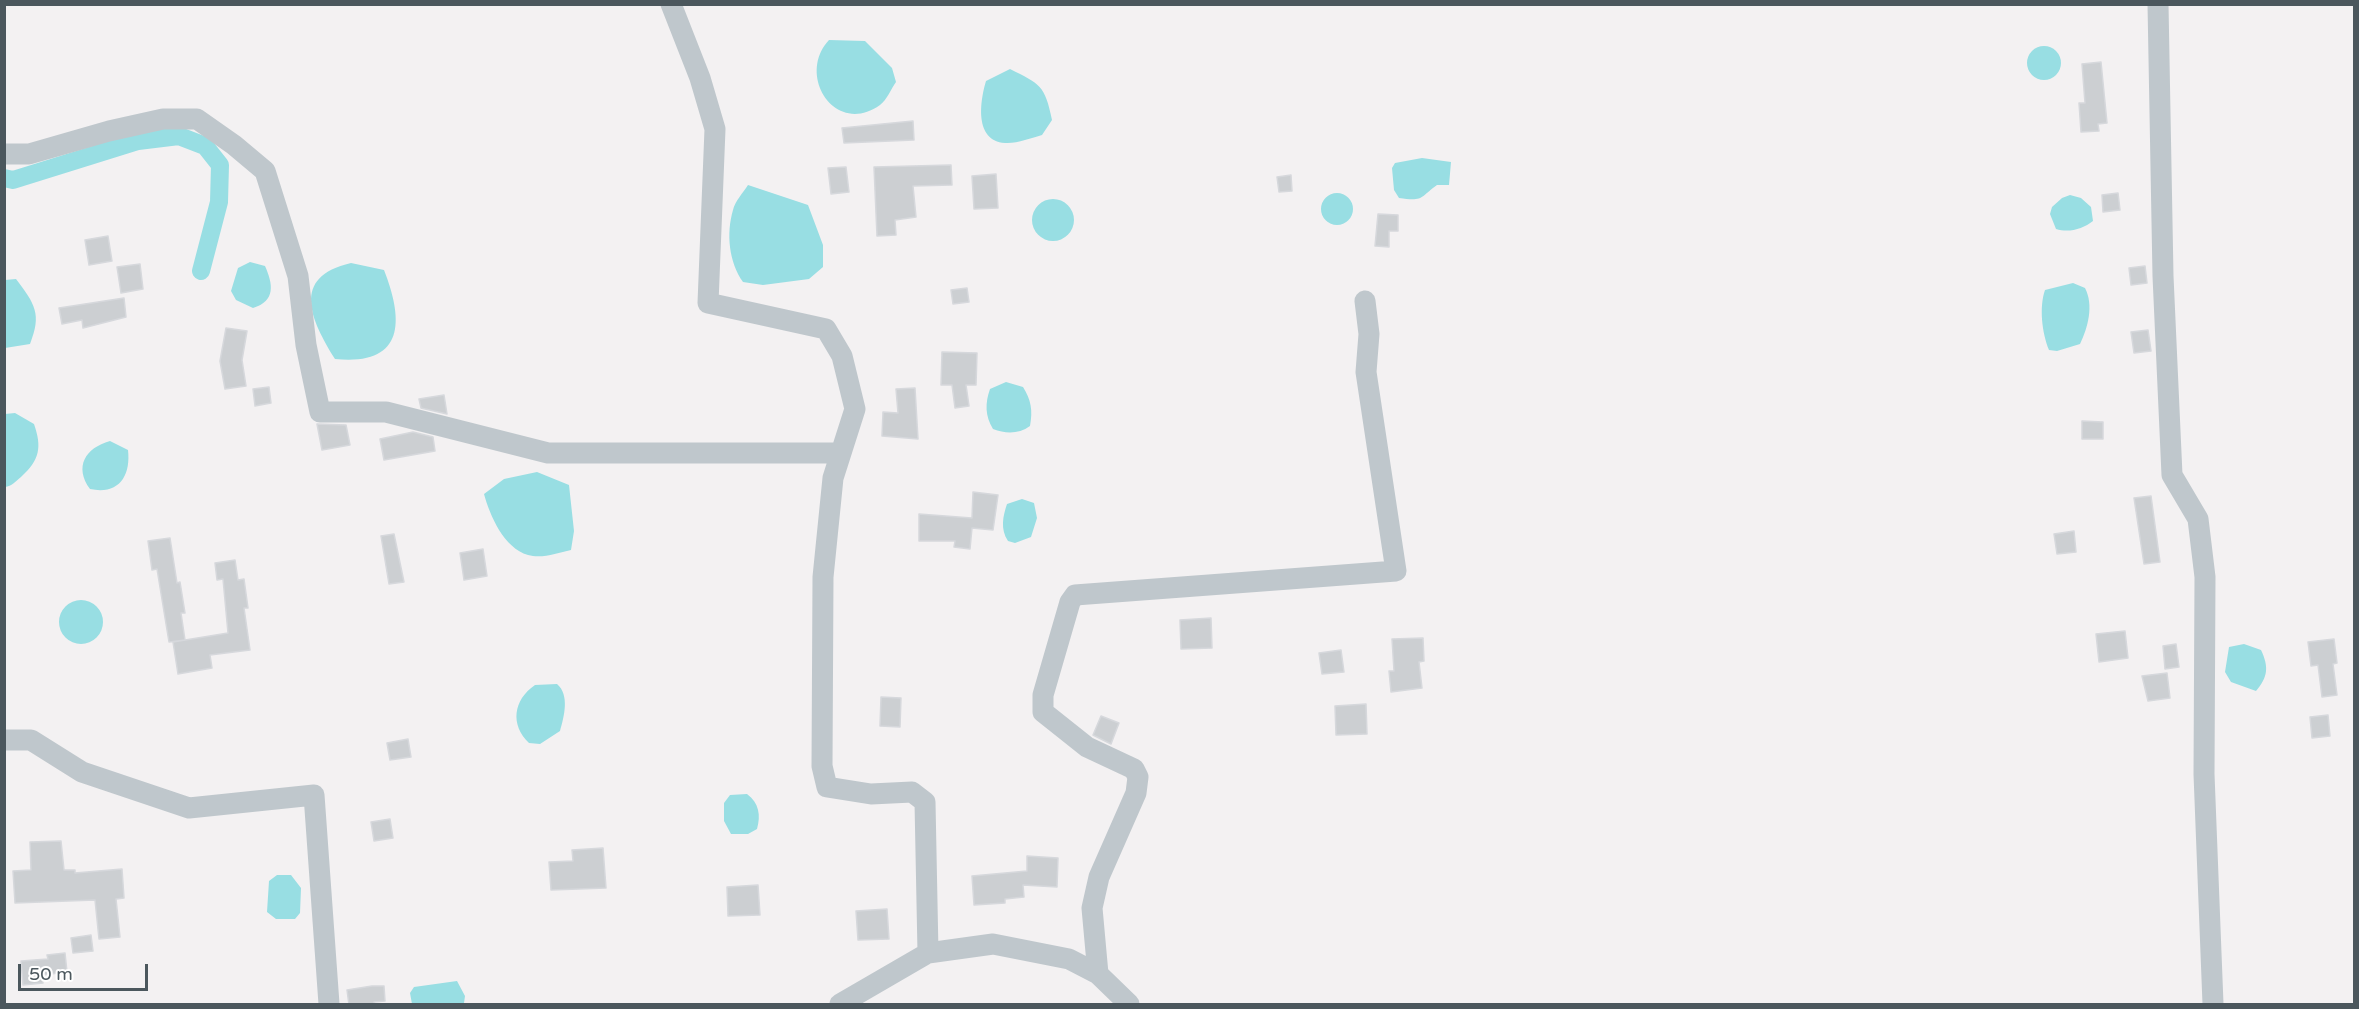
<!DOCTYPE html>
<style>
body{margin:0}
#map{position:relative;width:2359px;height:1009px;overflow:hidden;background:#f3f1f2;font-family:"Varela Round",sans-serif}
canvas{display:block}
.frame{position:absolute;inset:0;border:6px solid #4b575d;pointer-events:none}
.scale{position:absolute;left:18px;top:964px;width:130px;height:27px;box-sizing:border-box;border:3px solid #4b575d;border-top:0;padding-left:8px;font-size:18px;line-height:21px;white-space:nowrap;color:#4b575d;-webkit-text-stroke:4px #fff;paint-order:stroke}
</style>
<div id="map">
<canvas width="2359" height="1009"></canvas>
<div class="frame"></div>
<div class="scale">50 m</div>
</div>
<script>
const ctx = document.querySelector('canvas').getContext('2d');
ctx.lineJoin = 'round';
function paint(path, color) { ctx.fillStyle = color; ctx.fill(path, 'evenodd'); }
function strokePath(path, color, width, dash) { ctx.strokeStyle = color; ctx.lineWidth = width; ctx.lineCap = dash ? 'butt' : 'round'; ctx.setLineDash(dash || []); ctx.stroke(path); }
const water = new Path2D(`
 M829,40l36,1 27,27 4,14c-5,7 -9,18 -16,23 -45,32 -84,-30 -51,-65z
 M2027 63a17 17 0 1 1 34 0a17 17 0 1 1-34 0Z
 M1010,69c30,15 35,16 42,51l-10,15c-11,3 -26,9 -37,8 -31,-2 -25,-42 -19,-62z
 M1422,158l29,4 -2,23h-12c-17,12 -13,17 -38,13l-5,-8 -2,-22 3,-5z
 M748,185l60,20 15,40v22l-14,12 -46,6 -20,-3c-14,-20 -17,-48 -10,-72 2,-9 10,-17 15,-25z
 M1321 209a16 16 0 1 1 32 0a16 16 0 1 1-32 0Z
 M2070,195l11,3 10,9 2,14c-10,8 -24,12 -37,8l-6,-15 2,-7 10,-9z
 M1032 220a21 21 0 1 1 42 0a21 21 0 1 1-42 0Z
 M250,262l15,4c8,18 11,35 -12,42l-17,-8 -5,-9 7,-23z
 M351,263l33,7c20,51 21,96 -49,89 -24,-39 -45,-82 16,-96z
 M16,279c19,25 26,35 14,65l-25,4v-68z
 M2073,283l12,5c9,17 3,40 -5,56l-23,7 -8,-1c-7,-17 -10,-43 -4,-60z
 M1006,382l17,5c8,13 10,23 7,39 -11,8 -24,8 -37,3 -8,-13 -8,-26 -3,-40z
 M15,413l19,11c8,23 6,36 -13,53 -6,5 -9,9 -16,10v-73z
 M110,441l18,9c3,27 -10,45 -38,39 -16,-22 -5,-41 20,-48z
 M537,472l32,13 5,46 -3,19c-14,3 -29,9 -43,5 -24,-7 -38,-39 -44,-61l20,-15z
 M1022,499l12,4 3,15 -6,19 -16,6 -7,-2c-8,-12 -5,-25 -1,-37z
 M59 622a22 22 0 1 1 44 0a22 22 0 1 1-44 0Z
 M2244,644l17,6c8,17 7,27 -5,41l-25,-9 -6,-10 4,-25z
 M557,684c13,11 7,33 3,47l-20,13 -11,-1c-19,-18 -16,-43 6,-58z
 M747,794c12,9 14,21 10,35l-9,5h-17l-7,-13v-18l6,-8z
 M277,875h14l10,13 -1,25 -5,6h-19l-9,-7 2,-31z
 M457,981l8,15 -1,7 -52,1 -2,-11 4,-6z`);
const canal = new Path2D(`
 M4,178l9,2 125,-39 41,-5 26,10 15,19 -1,37 -18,69`);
const building = new Path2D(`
 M2101,62l6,61 -9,1 1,7 -18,1 -2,-29h6l-3,-39z
 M913,121l1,19 -70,3 -2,-15z
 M951,165l1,20 -39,1 3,31 -21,3 1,15 -19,1 -3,-69z
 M846,167l3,25 -18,2 -3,-26z
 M996,174l2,34 -24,1 -2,-33z
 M1291,175l1,16 -13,1 -2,-15z
 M2118,193l2,17 -17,2 -1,-17z
 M1378,214l20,1v16h-9v16l-14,-1z
 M108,236l4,25 -23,4 -4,-25z
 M140,264l3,25 -22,4 -4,-26z
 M2145,266l2,17 -16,2 -2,-17z
 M967,288l2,14 -16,2 -2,-14z
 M124,298l2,19 -43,11 -1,-8 -20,4 -3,-16z
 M226,328l21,3 -5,29 4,26 -21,3 -5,-28z
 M2148,330l3,21 -17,2 -3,-21z
 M942,352l35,1 -1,32h-10l3,21 -14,2 -3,-23h-11z
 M269,387l2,16 -16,3 -2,-17z
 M915,388l3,51 -36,-3 1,-24 15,1 -2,-24z
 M444,395l3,19 -26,-6 -2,-9z
 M2082,421l21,1v17h-21z
 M317,424l29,1 4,20 -28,5z
 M413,432l20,5 2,14 -51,9 -4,-21z
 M973,492l25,3 -5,35 -21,-2 -2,21 -16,-2 1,-6h-36v-27l53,4z
 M2151,496l9,66 -16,2 -10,-66z
 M2074,531l2,21 -19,2 -3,-20z
 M394,534l10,48 -15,2 -8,-48z
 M170,538l7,45 3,-1 5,31h-4l4,27 -16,2 -12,-73 -5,1 -4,-29z
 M483,549l4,27 -23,4 -4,-27z
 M235,560l3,20 6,-1 4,29h-4l6,42 -40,5 2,13 -34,6 -5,-32 55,-9 -5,-54 -6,1 -2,-17z
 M1211,618l1,30 -31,1 -1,-29z
 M2125,631l3,27 -29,4 -3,-28z
 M1423,638l1,23 -5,1 3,26 -31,4 -2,-21h5l-2,-32z
 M2334,639l3,24 -4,1 4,31 -15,2 -4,-32 -7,1 -3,-24z
 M2176,644l3,23 -14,2 -2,-23z
 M1341,650l3,22 -22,2 -3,-21z
 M2167,673l3,25 -22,3 -6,-25z
 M881,697l20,1 -1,29 -20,-1z
 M1366,704l1,30 -31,1 -1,-29z
 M2328,715l2,21 -18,2 -2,-21z
 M1101,716l18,7 -8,21 -18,-9z
 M408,739l3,18 -21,3 -3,-17z
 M390,819l3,19 -19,3 -3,-19z
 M61,841l3,29h11v3l47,-4 2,29 -8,1 4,38 -21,2 -4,-39 -80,3 -2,-32 18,-1 -1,-28z
 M603,848l3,40 -55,2 -2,-28 24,-1 -1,-11z
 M1027,856l31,2 -1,29 -34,-2 1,12 -19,2v4l-31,2 -2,-29 55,-5z
 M758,885l2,30 -32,1 -1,-29z
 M887,909l2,30 -31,1 -2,-29z
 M91,935l2,16 -20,2 -2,-15z
 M65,953l2,19 -25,3 1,8 -20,2 -2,-24 27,-2 -1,-4z
 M372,986h12l1,15 -11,1 1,3h-26l-2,-15z`);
const minor = new Path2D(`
 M671,4l29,74 15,51 -7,174 118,26 16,27 13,53 -22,69 -10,99 -1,189 5,21 44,7 41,-2 13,10 3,151 -88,51
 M2158,4l5,272 9,199 26,44 7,58 -1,197 9,230
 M4,154h25l80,-23 54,-12h34l37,26 31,26 33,105 8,69 14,67h66l162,41h293
 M4,740h27l51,32 107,36 125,-13 15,209
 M928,953l65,-9 76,15 29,15 31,30
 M1098,974l-6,-66 7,-31 37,-84 2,-16 -4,-8 -47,-22 -44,-35v-17l27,-93 5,-7 321,-24 -30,-199 3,-38 -4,-33`);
paint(water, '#98dee3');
strokePath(canal, '#98dee3', 18);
paint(building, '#cccfd2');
strokePath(building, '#d6d8dc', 1.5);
strokePath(minor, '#bfc7cc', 21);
</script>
